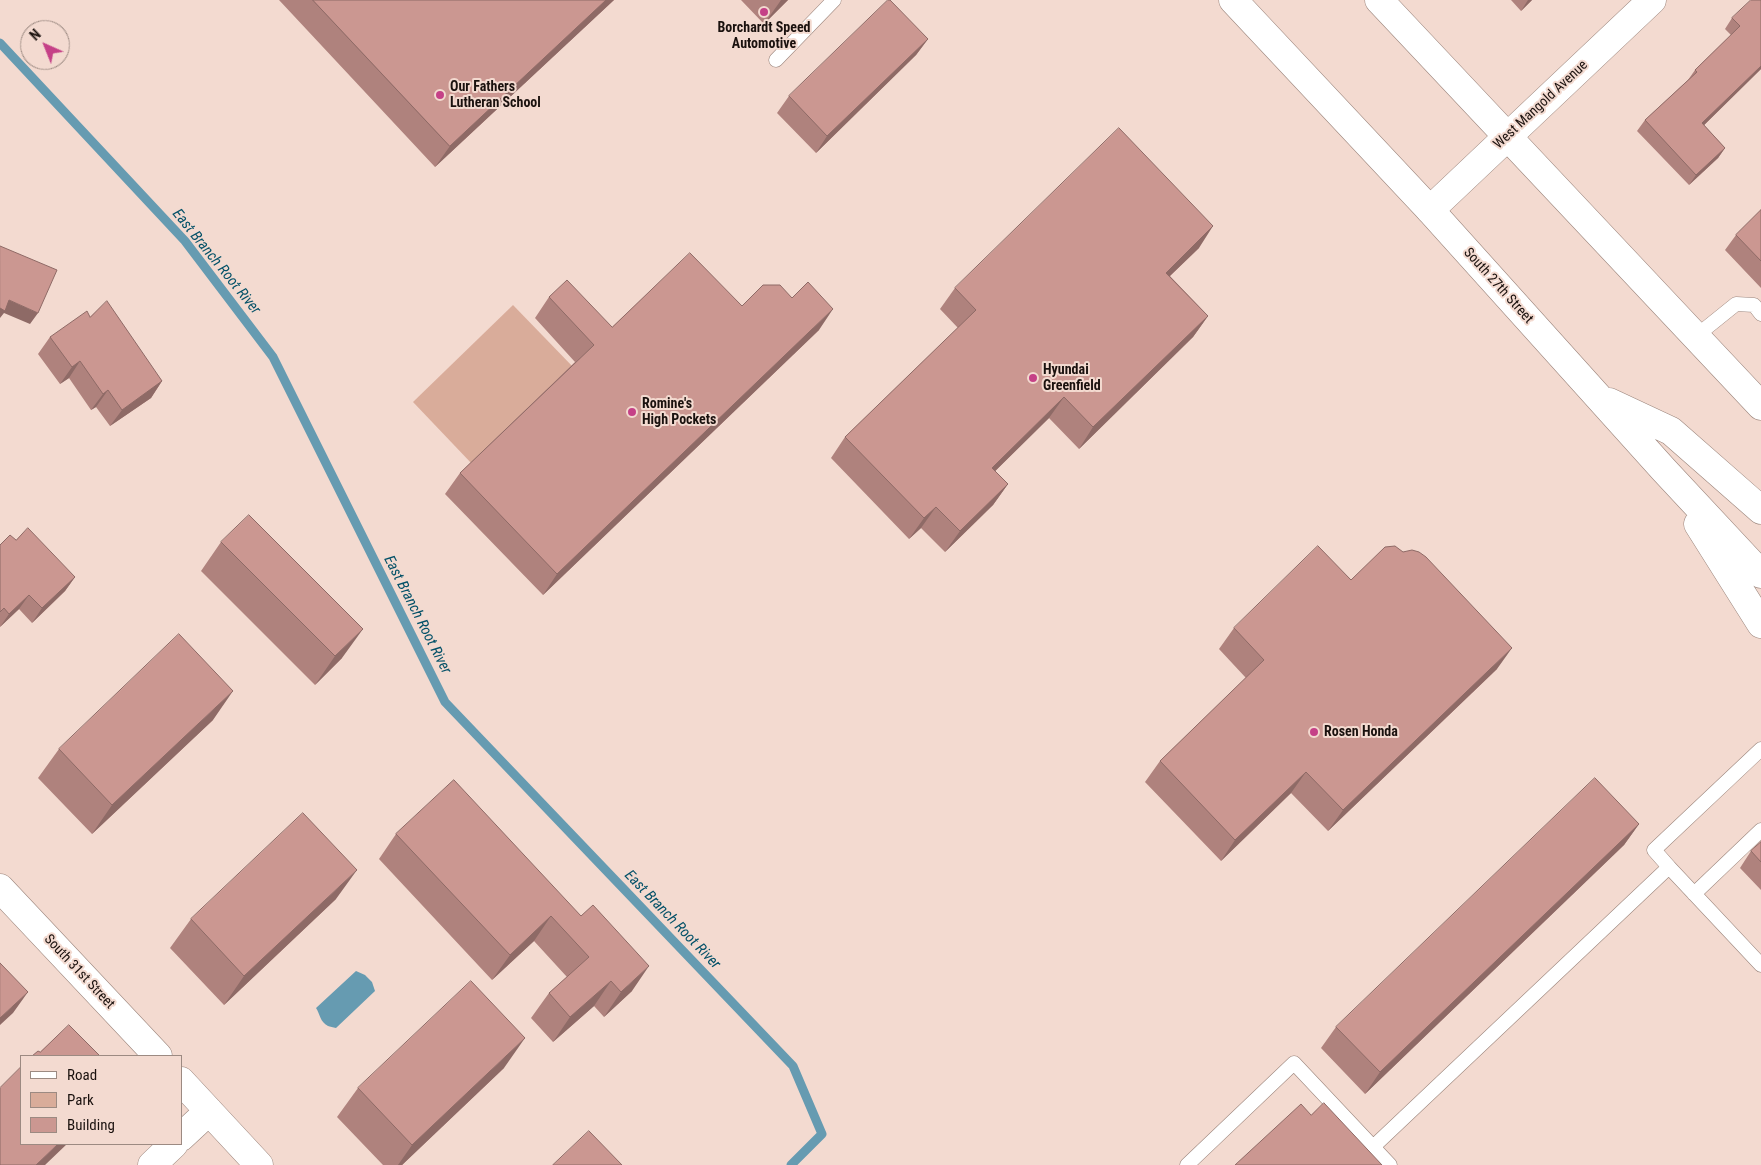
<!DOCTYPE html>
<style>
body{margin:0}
#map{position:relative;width:1761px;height:1165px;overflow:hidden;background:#f3dad0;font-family:"Roboto Condensed",sans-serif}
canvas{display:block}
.legend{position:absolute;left:20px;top:1055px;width:162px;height:90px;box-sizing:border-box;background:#f3dad0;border:1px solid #9c8a82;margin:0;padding:6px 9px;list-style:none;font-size:15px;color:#1a110e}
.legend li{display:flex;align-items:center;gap:10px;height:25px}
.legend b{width:25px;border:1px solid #9c8a82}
.north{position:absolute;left:20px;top:20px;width:50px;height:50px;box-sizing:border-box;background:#f3dad0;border:1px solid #9c8a82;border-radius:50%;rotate:316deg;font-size:14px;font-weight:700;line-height:20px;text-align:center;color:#1a110e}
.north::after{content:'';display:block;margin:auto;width:18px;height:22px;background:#c54187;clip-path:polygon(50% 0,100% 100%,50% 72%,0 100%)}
</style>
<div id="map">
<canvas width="1761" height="1165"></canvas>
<ul class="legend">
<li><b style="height:6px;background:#fff"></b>Road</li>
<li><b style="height:14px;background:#d9ac9a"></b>Park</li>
<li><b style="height:14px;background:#cb9791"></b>Building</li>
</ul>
<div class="north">N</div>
</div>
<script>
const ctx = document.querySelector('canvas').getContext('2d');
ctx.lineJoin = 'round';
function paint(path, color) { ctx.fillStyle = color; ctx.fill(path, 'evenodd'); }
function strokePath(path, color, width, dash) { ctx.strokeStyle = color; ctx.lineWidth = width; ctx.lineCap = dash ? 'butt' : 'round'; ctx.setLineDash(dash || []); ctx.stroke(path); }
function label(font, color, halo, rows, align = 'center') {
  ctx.font = font + ' "Roboto Condensed",sans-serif'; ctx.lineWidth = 4; ctx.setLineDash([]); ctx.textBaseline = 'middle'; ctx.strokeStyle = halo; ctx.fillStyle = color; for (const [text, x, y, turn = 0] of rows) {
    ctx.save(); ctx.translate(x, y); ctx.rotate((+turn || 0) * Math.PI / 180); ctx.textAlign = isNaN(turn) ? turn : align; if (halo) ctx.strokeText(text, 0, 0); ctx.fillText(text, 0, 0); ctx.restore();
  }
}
const green = new Path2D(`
 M513,305l61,63 -101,97 -60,-63z`);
const water = new Path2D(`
 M356,971l9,4 7,7 3,9 -39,37c-3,-1 -6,-1 -8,-2 -8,-4 -8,-12 -12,-18z`);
const stream = new Path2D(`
 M0,43l185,198 88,116 172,345 348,364 29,68 -31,31`);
const service = new Path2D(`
 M776,60l58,-60
 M1695,337l41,-33 18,1 7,9
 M1669,867l92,98
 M1694,894l67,-64
 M1373,1147l296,-280 -15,-17 107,-101
 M1187,1165l107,-102 96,102`);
const minor = new Path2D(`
 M1430,210l222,-210
 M0,888l158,168
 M181,1081l78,84
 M181,1137l28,-26
 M152,1165l22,-21`);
const primary = new Path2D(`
 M1233,0l197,210 234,260 97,104
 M1379,0l382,406
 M1609,402l62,29 90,79
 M1698,524l63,100`);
const wall = new Path2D(`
 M279,0h335l-179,167z
 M741,0h47l-24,24z
 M1511,0h21l-11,11z
 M1761,0v69l-57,56 21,23 -7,10 -29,27 -52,-54 8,-11 43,-40 7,-10 36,-35 -6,-6 7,-11z
 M928,39l-12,16 -100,98 -39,-40 12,-17z
 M1761,210v78l-36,-38 11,-15z
 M1199,248l-29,28 38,40 -15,21 -114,112 -30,-31 -54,53 13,13 -15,21 -48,47 -24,-24 -12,11 -78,-81 14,-21 113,-109 -18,-19 15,-21z
 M549,297l63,30 130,-21 77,24 -276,265 -98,-101 15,-21 115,-111 -40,-44z
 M90,317l72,64 -11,17 -41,28 -14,-19 -5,3 -22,-32 -9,6 -22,-30 12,-17z
 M16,540l59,37 -10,14 -33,32 -13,-14 -19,18v-82z
 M221,542l121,116 -27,27 -114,-114z
 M1351,580l146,89 -169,162 -37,-38 -70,68 -76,-79 15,-21 86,-83 -27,-29 15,-21z
 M213,720l-121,114 -54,-56 21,-29z
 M454,780l178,211 -28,26 -10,-11 -41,36 -22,-24 18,-25 18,-16 -33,-36 -42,39 -113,-121 17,-25z
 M1639,824l-15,21 -259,249 -44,-46 15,-21z
 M1761,842v48l-21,-22 11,-17z
 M336,899l-112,106 -54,-57 21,-29z
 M504,1068l-102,97h-19l-46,-48 21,-29z`);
const shadedWall = new Path2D(`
 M606,0h8l-179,167 15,-21z
 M781,0h7l-24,24 15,-21z
 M1528,0h4l-11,11z
 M928,39l-12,16 -100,98 11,-17z
 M1761,66v3l-66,65 7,-11z
 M1725,148l-7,10 -29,27 7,-10z
 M1213,226l-14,22 -48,46 15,-21z
 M9,300l29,13 -8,11 -26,-11 -4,5v-10z
 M833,309l-14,21 -276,265 14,-21z
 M1208,316l-15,21 -114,112 14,-22z
 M80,361l-11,17 -9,6 12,-17z
 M162,381l-11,17 -41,28 12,-16z
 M108,390l-12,17 -5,3 12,-16z
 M1064,397l-15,21 -72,71 15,-21z
 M1008,484l-15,21 -48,47 15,-21z
 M936,507l-15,21 -12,11 15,-21z
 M75,577l-10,14 -33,32 10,-15z
 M29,595l-10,14 -19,18 9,-13z
 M363,629l-21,29 -27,27 20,-29z
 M1512,648l-15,21 -169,162 15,-21z
 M233,691l-20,29 -121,114 20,-29z
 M1306,772l-15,21 -70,68 14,-21z
 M1639,824l-15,21 -259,249 15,-22z
 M357,870l-21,29 -112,106 20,-29z
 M551,916l-17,25 -42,39 18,-25z
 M649,966l-17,25 -28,26 17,-25z
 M611,981l-17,25 -41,36 17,-25z
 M28,992l-15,21 -13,12v-7z
 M525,1038l-21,30 -102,97h-4l14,-20z
 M58,1144h9l-22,21h-9z`);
const building = new Path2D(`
 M313,0h293l-156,146z
 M888,0h2l38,39 -101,97 -38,-40z
 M1751,0h10v66l-59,57 23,25 -29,27 -51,-55 52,-48 -2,-2 45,-44 -8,-8z
 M1119,128l94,98 -47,47 42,43 -115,111 -29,-30 -72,71 16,16 -48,47 -24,-24 -12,11 -79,-81 131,-127 -21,-22z
 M1761,210v51l-25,-26z
 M0,246l57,24 -19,43 -29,-13 -4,11 -5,-3z
 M690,253l52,53 21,-21h17l12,13 16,-16 25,27 -276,265 -97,-101 134,-128 -45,-48 18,-17 45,47z
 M107,301l55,80 -40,29 -14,-20 -5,4 -23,-33 -8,6 -22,-30 37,-26 3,6z
 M249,515l114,114 -28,27 -114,-114z
 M28,528l47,49 -33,31 -13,-13 -20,19 -5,-6 -4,4v-67l10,-10 6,5z
 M1318,546l33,34 34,-33 10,-1 8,6 9,-2 7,2 7,5 86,91 -169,162 -37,-38 -71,68 -75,-79 104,-101 -30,-32z
 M179,634l54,57 -121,114 -53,-56z
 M1595,778l44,46 -259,248 -44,-45z
 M454,780l127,136 12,-11 56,61 -28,26 -10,-11 -41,36 -21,-24 40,-36 -38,-41 -41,39 -114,-121z
 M303,813l54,57 -113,106 -53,-57z
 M1761,842v20l-10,-11z
 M0,963l28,29 -28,26z
 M471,981l54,57 -113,107 -54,-57z
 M69,1025l31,31h-68l6,-5 2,1z
 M21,1067v77h37l-22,21h-36v-77z
 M1324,1103l58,62h-147l66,-61 10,11z
 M589,1131l33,34h-69z`);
const markers = [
 [764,12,5,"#c54187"],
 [440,95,5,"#c54187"],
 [1033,378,5,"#c54187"],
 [632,412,5,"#c54187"],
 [1314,732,5,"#c54187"]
];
const poiNames = [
 ["Borchardt Speed",764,28,"center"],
 ["Automotive",764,44,"center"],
 ["Our Fathers",450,87],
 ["Lutheran School",450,103],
 ["Hyundai",1043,370],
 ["Greenfield",1043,386],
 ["Romine's",642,404],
 ["High Pockets",642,420],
 ["Rosen Honda",1324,732]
];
const streetNames = [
 ["West Mangold Avenue",1541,105,-43],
 ["South 27th Street",1498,286,48],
 ["South 31st Street",79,972,47]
];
const waterNames = [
 ["East Branch Root River",216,262,51],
 ["East Branch Root River",417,615,63],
 ["East Branch Root River",672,920,46]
];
paint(green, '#d9ac9a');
paint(water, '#669bb1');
strokePath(stream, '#669bb1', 9);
strokePath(service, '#9b857c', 15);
strokePath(minor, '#9b857c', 29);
strokePath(primary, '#9b857c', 29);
strokePath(service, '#fff', 14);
strokePath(minor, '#fff', 28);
strokePath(primary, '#fff', 28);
paint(wall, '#af827d');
paint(shadedWall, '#8e6a66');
paint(building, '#cb9791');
strokePath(building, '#8e6a66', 1);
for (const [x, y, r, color] of markers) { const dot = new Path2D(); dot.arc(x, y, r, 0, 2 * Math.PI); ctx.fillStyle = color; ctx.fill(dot); strokePath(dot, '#f3dad0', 2); }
label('bold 14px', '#1a110e', '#f3dad0', poiNames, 'left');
label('14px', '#1a110e', '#f3dad0', streetNames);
label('italic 15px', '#045168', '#f3dad0', waterNames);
</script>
